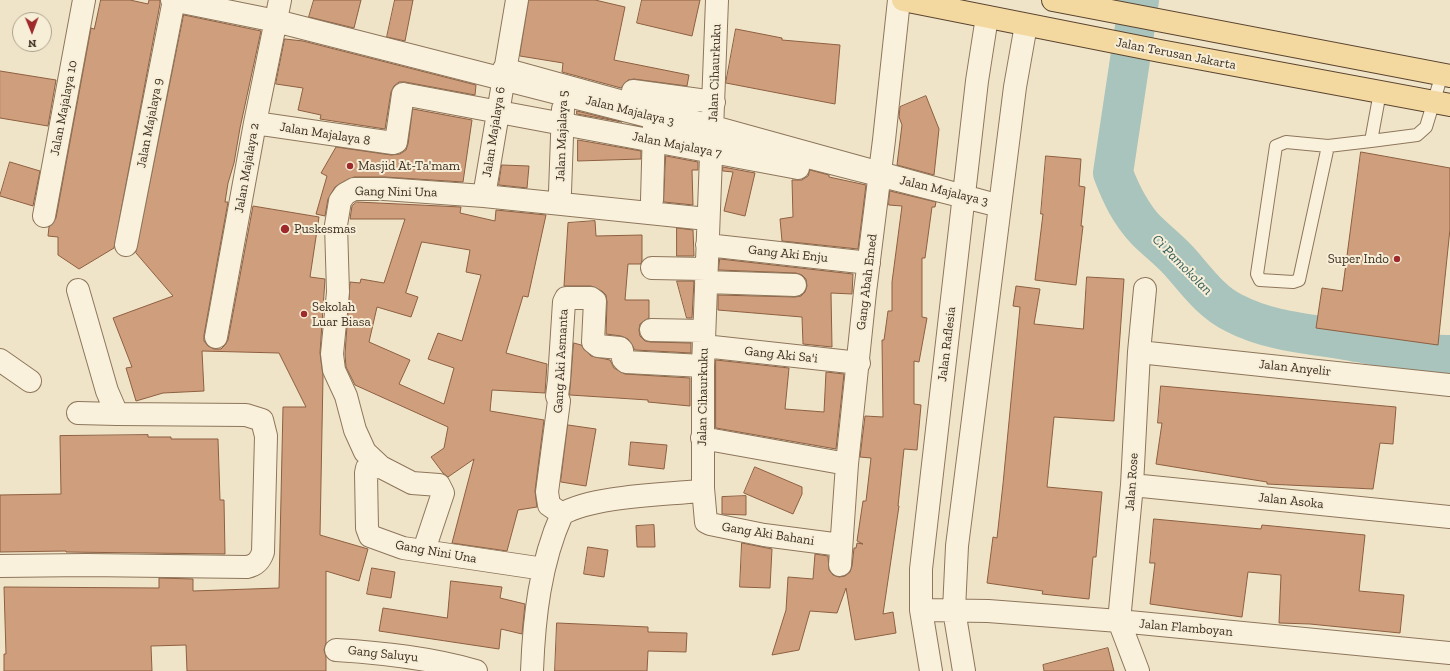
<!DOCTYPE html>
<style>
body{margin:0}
#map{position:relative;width:1450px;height:671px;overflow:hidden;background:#f0e4c8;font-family:"Zilla Slab",serif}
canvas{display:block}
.north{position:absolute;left:12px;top:12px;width:40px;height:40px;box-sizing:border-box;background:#f7eed8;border:1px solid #ada18e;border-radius:50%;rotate:179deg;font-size:11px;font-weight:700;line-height:16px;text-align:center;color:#3d2e20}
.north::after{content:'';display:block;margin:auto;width:14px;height:18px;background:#9e2a2b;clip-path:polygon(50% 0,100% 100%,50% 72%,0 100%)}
</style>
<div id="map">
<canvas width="1450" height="671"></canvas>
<div class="north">N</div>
</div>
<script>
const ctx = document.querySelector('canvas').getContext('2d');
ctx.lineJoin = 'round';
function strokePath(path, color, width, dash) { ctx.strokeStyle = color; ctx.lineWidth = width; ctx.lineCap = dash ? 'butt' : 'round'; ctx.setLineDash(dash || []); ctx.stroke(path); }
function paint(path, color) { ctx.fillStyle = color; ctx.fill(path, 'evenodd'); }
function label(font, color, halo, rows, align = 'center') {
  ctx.font = font + ' "Zilla Slab",serif'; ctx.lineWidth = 4; ctx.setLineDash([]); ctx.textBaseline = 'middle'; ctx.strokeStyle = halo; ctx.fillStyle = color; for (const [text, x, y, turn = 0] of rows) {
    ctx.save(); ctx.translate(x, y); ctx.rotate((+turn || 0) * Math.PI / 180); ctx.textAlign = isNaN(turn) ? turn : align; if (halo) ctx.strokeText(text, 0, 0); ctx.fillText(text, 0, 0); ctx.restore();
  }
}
const river = new Path2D(`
 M1139,0l-26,173c8,21 17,40 33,57 11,11 23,20 33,31 17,19 32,41 55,52 38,20 82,21 123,29 31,5 61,14 93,13`);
const building = new Path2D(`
 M101,0h29l18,4 1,-4h11v4l-46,244 -35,21 -21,-14v-18l-10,-1 1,-9 7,-9 35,-190 3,1z
 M314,0h47l-7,28 -45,-11z
 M395,0h18l-8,41 -18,-4z
 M529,0h66l30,7 -11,53 75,15 -2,11 -53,-7 -6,1 -7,8 -59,-16 1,-9 -43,-7z
 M642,0h58l-8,36 -55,-13z
 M184,15l77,16 -21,97 -6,35 -6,20 -3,19h3l-24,133v6l4,5 6,3h7l4,-4 3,-5 25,-134 66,11 -9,60 15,2 -5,74 3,23 -3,159 48,14 -9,32 -33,-10v72l-2,7 2,7v14h-139l-1,-26 -35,1 1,25h-148v-17h2l-2,-67 155,1v-10l34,1v12l86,-3 4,-181h23l-27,-54 -77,-2 2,40 -41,2 -27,8 -10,-33 6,-1 -19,-49 60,-22 -37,-43z
 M736,29l46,9v2l58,5 -5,59 -109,-21z
 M285,39l18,2 173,44 -1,10 -70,-13h-6l-5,4 -3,6 -6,37 -65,-10 1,-4 -23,-5 5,-22 -27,-4z
 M0,71l56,9 -8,46 -48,-8z
 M926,96l13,33 -5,46 -37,-10 5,-40 -3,-8 1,-10z
 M413,109l59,11 -9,62 -78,-5h-31l-19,10 -7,12 -3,17 -9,-2 11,-38 -6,-3 15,-26 55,8 9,-1 6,-4 2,-6z
 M577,111l45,11 -45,-8z
 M578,140l63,11v8l-63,2z
 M1361,152l89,16v61l-12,116 -122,-17 6,-40 20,3z
 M666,156l32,6v8h-6l1,35 -29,-3z
 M1046,156l35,3 -2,27 6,1 -4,39h2l-7,59 -41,-5 8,-66h-2z
 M10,162l30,9 -7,35 -33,-10z
 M502,165l27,1 -2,22 -28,-3z
 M723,167l32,6 -10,43 -21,-5 9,-39 -10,-1z
 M810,170l19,5v2l37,8 -8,64 -76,-8 -2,-22 13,-2 -1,-37h10l6,-4z
 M890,191l46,11 -1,5h-3l-7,51h-3v59l5,1 -8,44 -5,-1v43l7,1 -4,45 -13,-1 -6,57h1l-16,108 10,-2 3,21 -41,7 -9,-52 -9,25 -27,-2 -11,39 -27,5 14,-45 2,-33 25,2 2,-25 13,2 1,14 4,5 6,2 6,-1 5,-4 2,-6 2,-18h2l1,-5 6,1 -6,-3 6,-40h3l5,-43 -11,-1 5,-41 18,1 -1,-77h2l4,-29h4v-29l10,-76 -13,-1z
 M357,202l104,5 -1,6 35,8 1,-11 50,5 -18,82 -5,-1 -17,57 41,11 -2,29 -53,-3 -2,21 54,9 -9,71 2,16 -19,3 -11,41 -55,-8 22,-84 -26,18 -5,-4 -12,-16 13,-9 4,-21 -93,-42 -9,-18 -1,-13 5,-72 10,1 1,-4 23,4 21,-64h-55l2,-13zM422,242l48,8 -4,22 15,3 -19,66 -24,-8 -10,26 26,9 -10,36 -45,-20 11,-24 -41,-18 8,-35 34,10 7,-20 -12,-4z
 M595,221l1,15 46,-1v25l-1,4h-13l-3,36h24v18l-9,6 -1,6 1,6 5,5 6,1 40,1v10l-56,-3 -7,-11 -7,-3 -15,-2 1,-32 -1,-7 -4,-4 -11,-5h-27l4,-63z
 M677,228l16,2 1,26h-17z
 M720,259l133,15 -1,20 -21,-1 1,54 -29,-3 -1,-27 -84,-7v-15l77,2 6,-1 4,-4 2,-6 -1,-7 -4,-4 -6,-2 -77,-3z
 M1087,277l37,2 -10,142 -60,-4 -7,70 55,5 -6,65h-3l-4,42 -47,-5 1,-3 -56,-8 6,-46 4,1 6,-54 17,-177 -7,-1 3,-20 24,3 -6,35 49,5z
 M677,281h17l-2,37h-5z
 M574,343l7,2 10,11 19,4 4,8 11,6 65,4v28l-42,-4v-2l-78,-5z
 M716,360l73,8 -4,41 39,3 2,-40 18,2 -8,75 -120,-21z
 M1161,386l235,21 -3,37 -13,-1 -7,46 -106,-5v-2l-111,-18 6,-41h-4z
 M568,425l28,4 -10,57 -25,-4z
 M148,435v2h23v2h47l2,61h4l1,54 -159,-2v-1l-66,1v-57l61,-1 -1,-58z
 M631,442l36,3 -3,24 -35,-4z
 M755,467l47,20v7l-9,20 -49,-21z
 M746,496v19l-24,-1v-17z
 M1154,519l107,10 1,-4 103,10 -6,56 45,4 -4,38 -90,-9 -31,-1 2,-48 -33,-3 -6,45 -92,-13 5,-41h-5z
 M654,525l1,22h-18l-1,-21z
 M742,543l30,6 -2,39 -30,-1z
 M588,547l20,3 -4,27 -20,-3z
 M372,568l23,4 -4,26 -24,-4z
 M451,581l51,6 -2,11 25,6 -3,30 -21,-5 -2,20 -120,-18 4,-23 64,10z
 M557,623l91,4v5l39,1 -1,19 -38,-1 -1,20h-92z
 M1108,648l6,23h-70l-1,-6z`);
const service = new Path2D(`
 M1371,141l46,-6 9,-8 16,-53
 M1328,146l-29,134 -6,2 -33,-2 -3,-6 19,-128 10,-4 42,4 43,-5 9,-49`);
const minor = new Path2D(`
 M172,0l104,21 724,185 -496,-137
 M633,91l81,11
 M255,123l138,20 3,-1 7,-48 395,74
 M560,192l3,-83
 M484,196l33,-196
 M652,200l2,-73
 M44,216l40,-216
 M126,245l48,-245
 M707,245l162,18
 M652,268l54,1
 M706,282l89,3
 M651,330l53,1
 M216,337l39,-214 25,-123
 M704,346l155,17
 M1139,352l311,33
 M0,360l30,21
 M78,413l39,1
 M702,438l145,26
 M381,467l31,16 27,2 4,8 -19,57
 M1132,485l318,32
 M703,488l3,34 4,2 54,11 77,10
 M562,514l-13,-9 -2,-13 12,-91 -2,-5 2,-16 5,-78 2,-4h25l4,3 -2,41 5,4 22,2 2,2 1,9 3,3 77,4
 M840,565l7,-101 18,-172 19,-152 15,-140
 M0,566l86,-1 161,2c9,-2 13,-6 16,-15l3,-116 -4,-16 -16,-5 -129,-1 -10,-23 -29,-101
 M544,569l-141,-21 -33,-12 -3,-8 -1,-55 1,-5 14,-1 -16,-15 -10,-22 -9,-34 -12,-26 -2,-16 6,-62 -2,-67 4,-24 5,-7 9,-5h30l100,7 223,23
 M921,610l67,1 131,10 331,32
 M336,650c49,3 93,8 140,21
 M532,671c2,-53 8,-108 30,-157 31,-18 99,-19 137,-23l4,-3v-122l14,-366
 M931,671l-10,-61v-41l56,-488 10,-64
 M964,671l-10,-61 3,-64 58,-459 11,-62
 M1138,671l-19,-50 13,-136 7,-133 6,-63`);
const primary = new Path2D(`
 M903,0l257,51 290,54
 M1053,0l397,76`);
const markers = [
 [350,166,4,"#9e2a2b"],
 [285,229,5,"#9e2a2b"],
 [1397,259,4,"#9e2a2b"],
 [304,314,4,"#9e2a2b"]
];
const streetNames = [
 ["Jalan Terusan Jakarta",1176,54,11],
 ["Jalan Cihaurkuku",715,73,-88],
 ["Jalan Majalaya 10",64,108,-79],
 ["Jalan Majalaya 3",630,111,14],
 ["Jalan Majalaya 9",150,123,-79],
 ["Jalan Majalaya 6",494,132,-81],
 ["Jalan Majalaya 8",325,134,9],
 ["Jalan Majalaya 5",562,136,-88],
 ["Jalan Majalaya 7",677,145,11],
 ["Jalan Majalaya 2",247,168,-80],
 ["Jalan Majalaya 3",944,191,14],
 ["Gang Nini Una",396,192,1],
 ["Gang Aki Enju",788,254,6],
 ["Gang Abah Emed",867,282,-83],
 ["Jalan Raflesia",947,344,-83],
 ["Gang Aki Sa'i",781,355,6],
 ["Gang Aki Asmanta",561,361,-87],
 ["Jalan Anyelir",1295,368,6],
 ["Jalan Cihaurkuku",703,397,-89],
 ["Jalan Rose",1132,482,-86],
 ["Jalan Asoka",1291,501,6],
 ["Gang Aki Bahani",768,534,9],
 ["Gang Nini Una",436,552,10],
 ["Jalan Flamboyan",1186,628,5],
 ["Gang Saluyu",383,654,6]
];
const poiNames = [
 ["Masjid At-Ta'mam",358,166],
 ["Puskesmas",294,229],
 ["Super Indo",1389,259,"right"],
 ["Sekolah",312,307],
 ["Luar Biasa",312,322]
];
const waterNames = [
 ["Ci Pamokolan",1182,265,45]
];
strokePath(river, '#a9c4bc', 40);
paint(building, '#cf9f7d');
strokePath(building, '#8d5f41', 1);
strokePath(service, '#8d765c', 14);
strokePath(minor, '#8d765c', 24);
strokePath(primary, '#5b4430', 24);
strokePath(service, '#faf1dc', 12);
strokePath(minor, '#faf1dc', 22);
strokePath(primary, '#f3d9a0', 22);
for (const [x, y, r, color] of markers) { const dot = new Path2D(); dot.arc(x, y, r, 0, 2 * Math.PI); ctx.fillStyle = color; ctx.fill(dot); strokePath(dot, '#f7eed8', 1.5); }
label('13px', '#3d2e20', '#f7eed8', streetNames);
label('13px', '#3d2e20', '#f7eed8', poiNames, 'left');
label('italic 14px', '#2f5d5a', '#f7eed8', waterNames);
</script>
